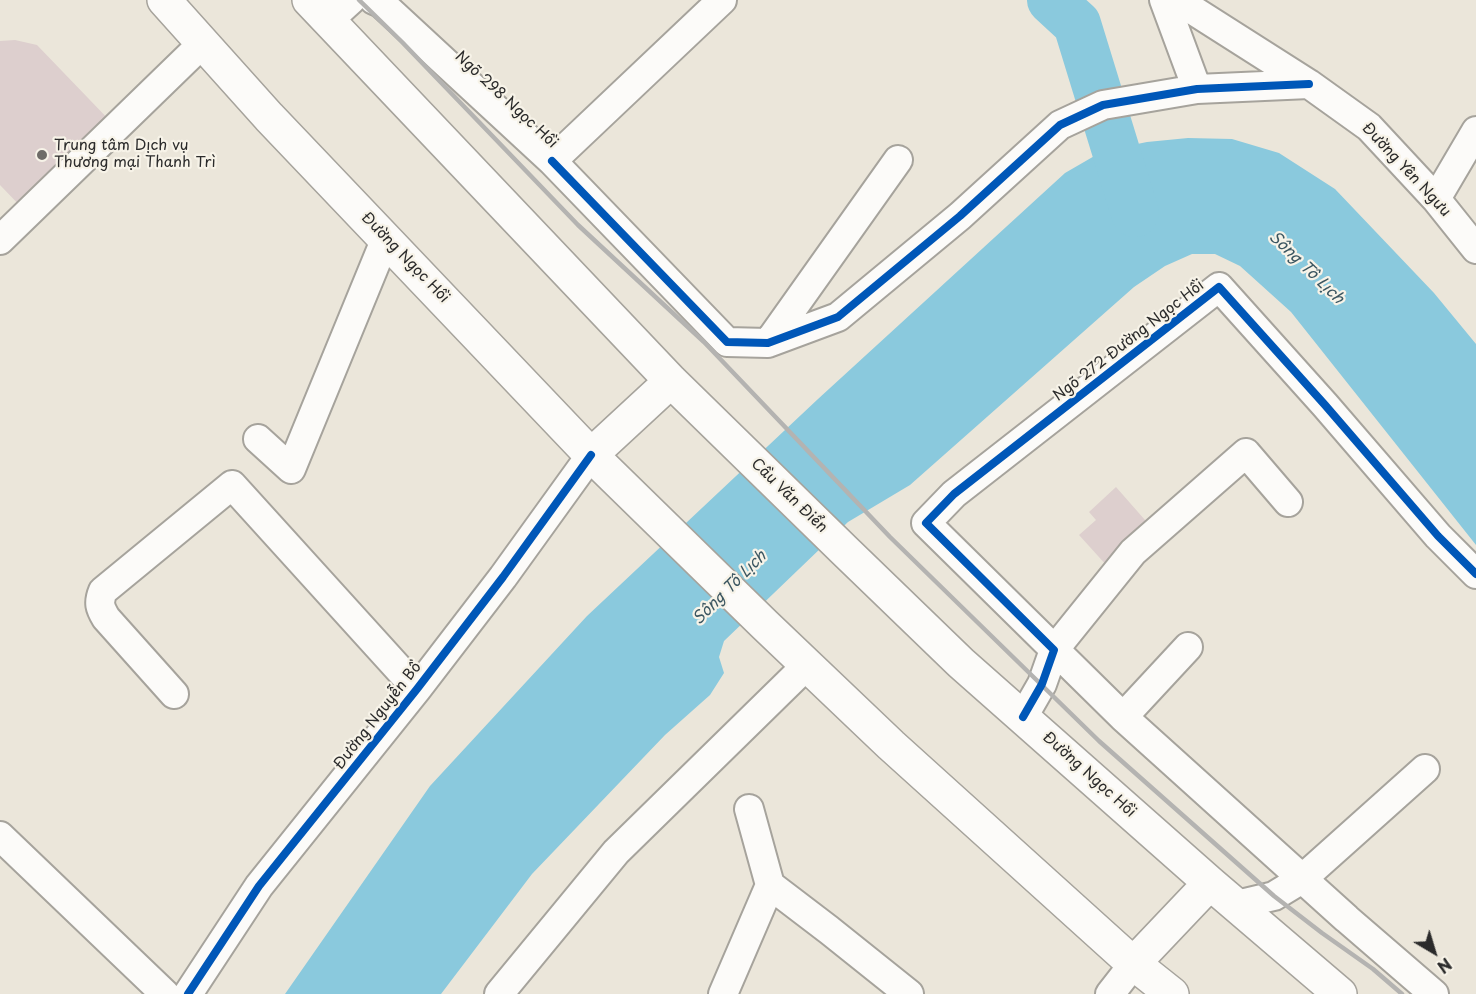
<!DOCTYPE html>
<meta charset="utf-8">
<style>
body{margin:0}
#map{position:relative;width:1476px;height:994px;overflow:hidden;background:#ebe6da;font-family:"Playpen Sans",sans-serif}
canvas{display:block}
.north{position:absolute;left:1404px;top:922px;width:60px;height:60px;-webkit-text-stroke:4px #f7f3e8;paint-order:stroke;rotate:142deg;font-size:16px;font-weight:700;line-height:24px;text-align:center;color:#2b2b2b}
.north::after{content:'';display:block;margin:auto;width:21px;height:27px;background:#2b2b2b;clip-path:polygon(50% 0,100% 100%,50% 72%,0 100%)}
</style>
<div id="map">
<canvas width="1476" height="994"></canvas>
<div class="north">N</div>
</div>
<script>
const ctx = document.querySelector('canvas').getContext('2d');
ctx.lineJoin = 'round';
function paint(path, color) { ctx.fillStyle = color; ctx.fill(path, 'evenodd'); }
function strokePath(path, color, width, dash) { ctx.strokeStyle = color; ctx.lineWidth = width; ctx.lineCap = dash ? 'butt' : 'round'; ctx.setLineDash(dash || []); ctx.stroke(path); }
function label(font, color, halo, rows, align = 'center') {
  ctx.font = font + ' "Playpen Sans",sans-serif'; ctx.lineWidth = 4.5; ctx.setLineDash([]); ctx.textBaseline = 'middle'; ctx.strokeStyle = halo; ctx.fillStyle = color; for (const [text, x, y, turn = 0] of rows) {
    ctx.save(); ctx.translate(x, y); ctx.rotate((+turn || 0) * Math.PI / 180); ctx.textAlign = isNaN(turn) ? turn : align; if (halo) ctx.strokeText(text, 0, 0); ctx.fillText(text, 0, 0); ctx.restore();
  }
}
const water = new Path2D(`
 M1188,138l44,1 47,14 56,36 99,104 42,51v201l-185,-233 -51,-46 -25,-12h-23l-27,12 -31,21 -224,198 -62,37 -124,119 -5,16 5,16 -14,22 -45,40 -133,139 -91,120h-156l145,-208 157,-170 231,-217 247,-226 38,-22 44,-9z`);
const river = new Path2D(`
 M1051,0l26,24 58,189`);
const building = new Path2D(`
 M15,40l22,5 77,80 -88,87 -26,-27v-144z
 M1116,487l36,41 -44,39 -29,-32 17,-15 -7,-8z`);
const minor = new Path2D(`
 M374,0l7,3 171,158 170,-161
 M1164,0l33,89
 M1177,0l132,84 60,43 67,72 40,50
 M328,21l23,-21
 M552,161l175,181 41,1 70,-26 122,-101 100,-91 43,-20 94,-16 112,-5
 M1436,199l40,-68
 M0,240l203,-197
 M768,343l130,-183
 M258,439l33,30 95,-231
 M174,694l-68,-76c-6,-10 -8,-15 -3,-27l129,-106 185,204
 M1023,717l19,-33 12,-34 79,-98 113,-99 42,49
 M1123,717l65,-70
 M0,836l165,158
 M770,885l59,45 80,64
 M1236,905l38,-9 28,-17 123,-110
 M188,994l71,-108 158,-197 86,-112 88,-122
 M499,994l117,-142 191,-187
 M723,994l47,-109 -21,-76
 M1110,994l25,-32
 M1434,994l-87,-75 -224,-202 -197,-194 28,-29 265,-207 106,118 113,131 38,38`);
const highway = new Path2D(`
 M164,0l105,117 322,338 174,170 126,120 237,214 44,35
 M309,0l362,381 173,169 117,113 249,220 130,111
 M591,455l80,-74
 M1135,962l75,-79`);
const rail = new Path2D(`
 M359,0l43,42 176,183 126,117 186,195 209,204 175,155 48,37 51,36 29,25`);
const cycleway = new Path2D(`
 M552,161l175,181 41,1 70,-26 122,-101 100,-91 43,-20 94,-16 112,-5
 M1023,717l19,-33 12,-34 -128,-127 28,-29 265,-207 106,118 113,131 38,38
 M188,994l71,-108 158,-197 86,-112 88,-122`);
const markers = [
 [42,155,6,"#6e6c68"]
];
const streetNames = [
 ["Ngõ 298 Ngọc Hồi",506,100,43],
 ["Đường Yên Ngưu",1406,170,47],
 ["Đường Ngọc Hồi",405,258,46],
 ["Ngõ 272 Đường Ngọc Hồi",1129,341,-38],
 ["Cầu Văn Điển",789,496,44],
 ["Đường Nguyễn Bồ",378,716,-52],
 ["Đường Ngọc Hồi",1089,775,42]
];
const poiNames = [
 ["Trung tâm Dịch vụ",54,146],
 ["Thương mại Thanh Trì",54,163]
];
const waterNames = [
 ["Sông Tô Lịch",1306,268,44],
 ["Sông Tô Lịch",730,588,-45]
];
paint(water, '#8ac9dd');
strokePath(river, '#8ac9dd', 48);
paint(building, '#ddcfce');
strokePath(minor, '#a6a39c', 32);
strokePath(highway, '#a6a39c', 36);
strokePath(minor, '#fcfbf9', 28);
strokePath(highway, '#fcfbf9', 33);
strokePath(rail, '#b4b3b1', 4.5);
strokePath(cycleway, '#0057b8', 8);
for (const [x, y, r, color] of markers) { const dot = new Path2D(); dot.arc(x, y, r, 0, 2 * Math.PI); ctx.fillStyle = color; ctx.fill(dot); strokePath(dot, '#f7f3e8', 2); }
label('15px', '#2b2b2b', '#f7f3e8', streetNames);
label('15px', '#2b2b2b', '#f7f3e8', poiNames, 'left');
label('italic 16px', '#3b5661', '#f7f3e8', waterNames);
</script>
